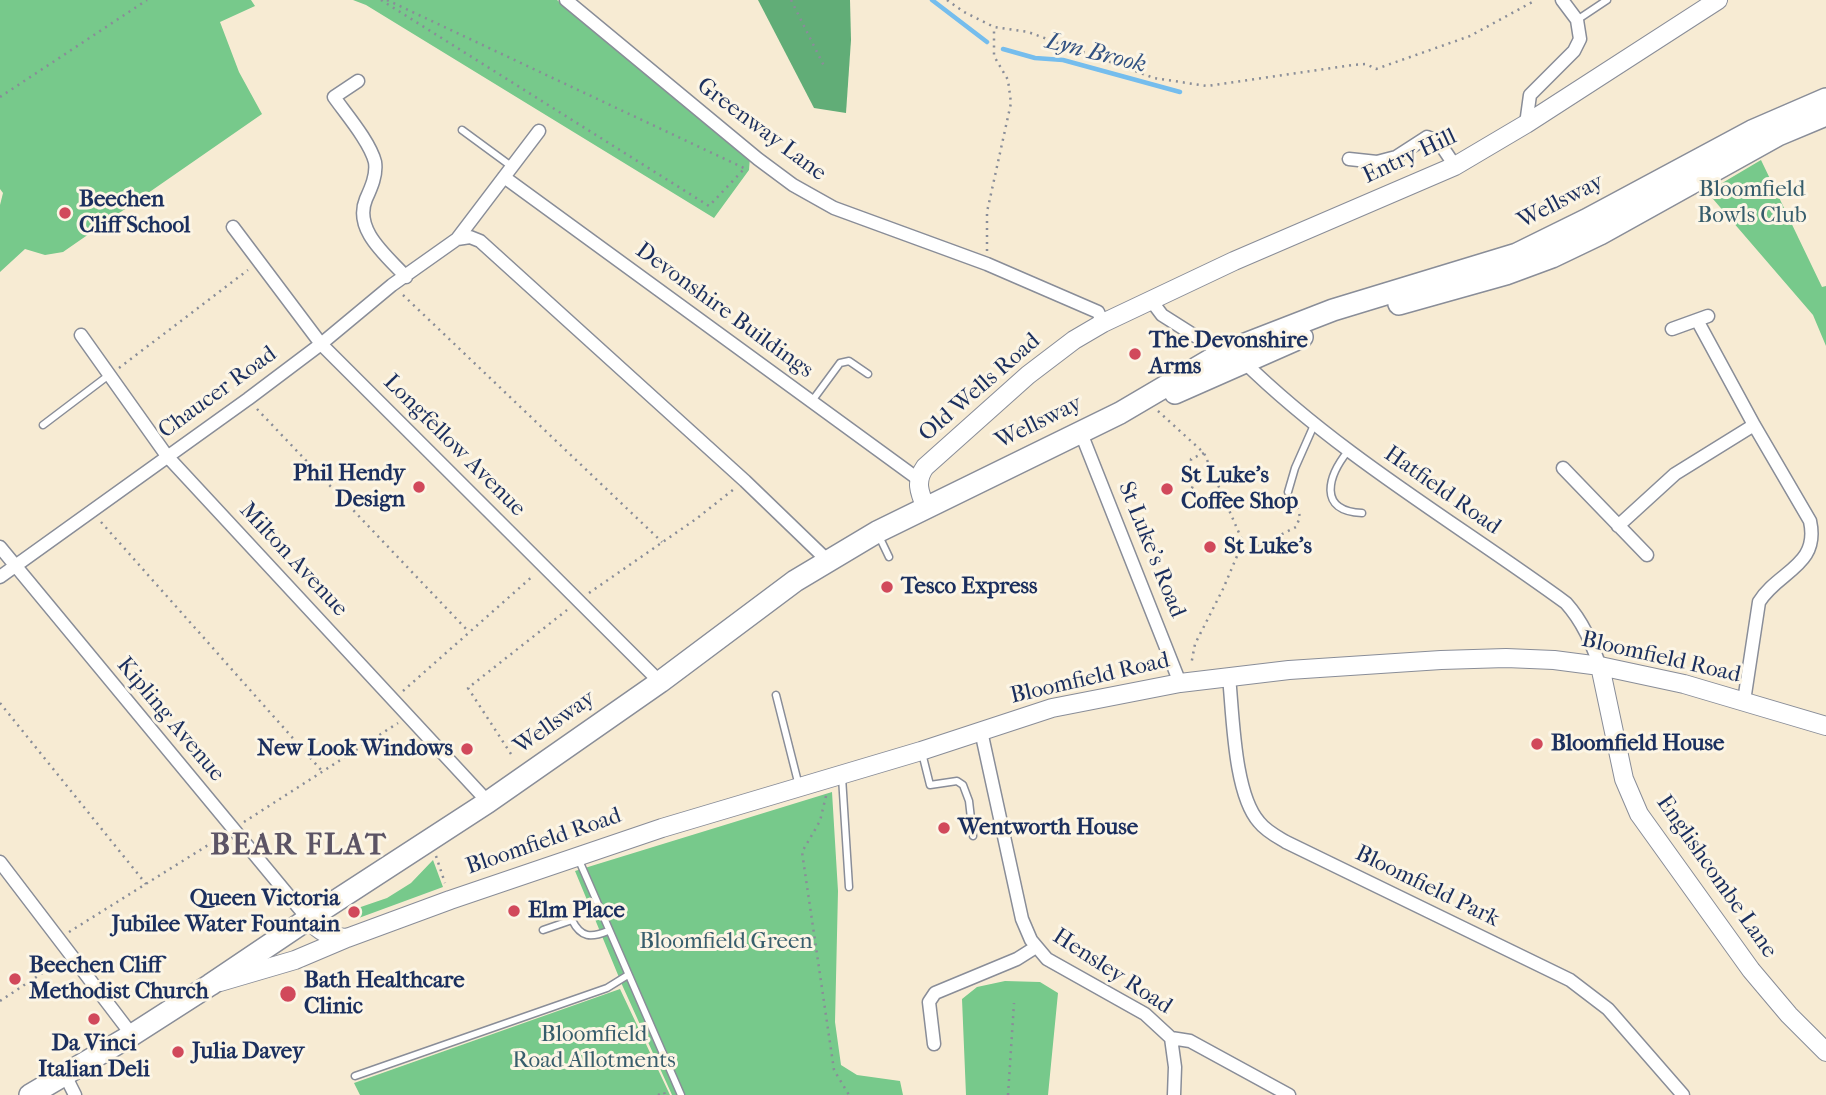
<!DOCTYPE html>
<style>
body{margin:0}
canvas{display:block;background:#f7ebd3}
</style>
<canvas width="1826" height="1095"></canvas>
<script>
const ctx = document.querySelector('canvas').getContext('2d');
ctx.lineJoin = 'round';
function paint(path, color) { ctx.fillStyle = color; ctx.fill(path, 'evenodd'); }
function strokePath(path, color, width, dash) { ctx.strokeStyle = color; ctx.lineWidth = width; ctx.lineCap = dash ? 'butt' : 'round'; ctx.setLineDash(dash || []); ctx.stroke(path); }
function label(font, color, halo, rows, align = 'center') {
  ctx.font = font + ' "IM FELL French Canon",serif'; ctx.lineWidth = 6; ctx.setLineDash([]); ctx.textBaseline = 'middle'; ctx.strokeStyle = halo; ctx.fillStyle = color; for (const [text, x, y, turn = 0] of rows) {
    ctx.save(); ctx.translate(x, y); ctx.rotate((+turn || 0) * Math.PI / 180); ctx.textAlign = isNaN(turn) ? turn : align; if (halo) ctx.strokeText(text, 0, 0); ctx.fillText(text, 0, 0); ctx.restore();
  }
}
const green = new Path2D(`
 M0,0h251l4,6 -35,16 19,50 23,42 -199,138 -18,3 -20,-6 -25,23v-67l3,-12 -3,-4z
 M353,0h204l193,157 -1,13 -35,48 -348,-213z
 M1761,160l61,127 4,-1v60l-13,-31 -106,-123z
 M832,792l6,99 -3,131 6,43 16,10 43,6 3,14h-231l-49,-108 -48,-116z
 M433,860l10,27 -87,32 -2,-1 -2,-8 35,-12 24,-15z
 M1005,981l35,1 18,11 -10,102h-82l-4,-96 15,-12z
 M620,989l50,106h-310l-6,-12z`);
const forest = new Path2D(`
 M758,0h92l1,40 -5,73 -32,-5z`);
const stream = new Path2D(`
 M932,0l55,42
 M1003,49l32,9 28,2 117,32`);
const path = new Path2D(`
 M381,0l328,206 36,-38
 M387,0l357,168
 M791,0l33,66
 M947,0l17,12 30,15 34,5 126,46 53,8 145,-21 14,-1 10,5 94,-33 66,-36
 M0,97l147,-97
 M987,251v-39l24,-109 -3,-23 -14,-24v-29
 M403,295l259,247
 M119,368l129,-98
 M257,409l212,223
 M1158,411l46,42 39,89 -20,47 -28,55 -4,21
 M1181,497c20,-10 10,-19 10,-38l13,-6
 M101,522l221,249
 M1243,542l16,4 37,-19 4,-10 -5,-19
 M589,593l107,-74 38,-30
 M403,691l131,-116
 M0,703l146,181
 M511,754l-43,-66 99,-78
 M826,796l-6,25 -18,31 32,218 15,25
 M244,822l154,-99
 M436,856l9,27
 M69,932l152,-95
 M0,1001l59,-39
 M658,1095l6,-3 1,3
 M1008,1095l6,-92`);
const lane = new Path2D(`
 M1577,20l30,-20
 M462,130l49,36
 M812,401l28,-38 9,-2 19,13
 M43,425l66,-50
 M1348,451c-20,25 -31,60 14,62
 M1288,492l7,-24 19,-43
 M878,534l11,23
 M776,695l23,91
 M922,753l8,32 27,-4 6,4 6,16 4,35
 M842,777l7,110
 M578,858l103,237
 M543,930l29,-10c9,18 19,18 36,11
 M355,1076l252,-88 21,-13`);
const street = new Path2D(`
 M566,0l192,159 35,26 41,23 153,56 111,48 5,11
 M358,81l-24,16c12,17 36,45 41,65 2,13 -4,26 -9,37 -13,31 21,57 40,78
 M1526,124l4,-29 44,-44 6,-12 -3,-19 -15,-20
 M1349,159l28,3 19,-5 31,-20 12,5 16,24
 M504,177l414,302
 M233,227l88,117 339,338
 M457,239l13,-2 10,4 265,240 83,80
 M1150,299l12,16 60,38
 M1697,320l57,105 56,96c10,45 -32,50 -51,81l-15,99
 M1672,329l36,-13
 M81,335l86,121 321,346
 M1243,361c97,95 215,163 323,242 17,19 25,39 34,63
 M1081,433l99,250
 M1563,468l84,87
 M1618,526l57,-52 79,-49
 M0,547l308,372
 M0,577l248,-178 73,-55 71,-59 65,-46 82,-108
 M1229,677c4,38 5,117 30,145 7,9 17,14 27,20l284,138 38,29 75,86
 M981,731l41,188 9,21 16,19 98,55 26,24 19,3 99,54
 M0,862l132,173
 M1171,1038l4,29 -1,28
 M934,1044l-5,-42 6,-9 82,-34 19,-12
 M65,1075l10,20`);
const secondary = new Path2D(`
 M926,508c-7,-16 -11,-27 -1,-41l103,-92 46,-35 29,-17 131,-62 221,-95 71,-42 192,-124
 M1600,666l24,113 15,35 112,156 38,45 37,37
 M308,919c12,13 21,18 39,19
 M220,982l75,-22 52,-22 103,-38 212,-72 259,-77 131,-43 128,-25 109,-13 152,-10 65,-2 48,2 46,6 84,18 142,42`);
const primary = new Path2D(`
 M1399,304l107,-30 46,-17 48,-23 178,-99 48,-20
 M1175,393l127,-56
 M30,1095l102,-60 78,-50 98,-66 180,-117 172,-120 135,-101 82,-49 243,-119 102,-60 111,-43 184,-56 69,-34 166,-89 74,-32`);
const markers = [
 [65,213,7,"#d1495b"],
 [1135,354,7,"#d1495b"],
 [419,487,7,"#d1495b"],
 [1167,489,7,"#d1495b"],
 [1210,547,7,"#d1495b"],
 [887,587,7,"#d1495b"],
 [1537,744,7,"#d1495b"],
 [467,749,7,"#d1495b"],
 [944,828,7,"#d1495b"],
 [514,911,7,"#d1495b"],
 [354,912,7,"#d1495b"],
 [15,979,7,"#d1495b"],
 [288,994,9,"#d1495b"],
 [94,1019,7,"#d1495b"],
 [178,1052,7,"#d1495b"]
];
const streetNames = [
 ["Greenway Lane",761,130,37],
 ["Entry Hill",1410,157,-25],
 ["Wellsway",1561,202,-27],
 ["Devonshire Buildings",724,311,36],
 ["Old Wells Road",980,388,-41],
 ["Chaucer Road",218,393,-36],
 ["Wellsway",1039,423,-26],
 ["Longfellow Avenue",454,446,45],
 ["Hatfield Road",1442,491,35],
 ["St Luke's Road",1151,550,68],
 ["Milton Avenue",293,560,47],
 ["Bloomfield Road",1661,658,13],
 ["Bloomfield Road",1090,679,-13],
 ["Kipling Avenue",170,720,50],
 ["Wellsway",555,723,-35],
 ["Bloomfield Road",544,842,-19],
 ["Englishcombe Lane",1716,877,55],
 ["Bloomfield Park",1427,887,26],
 ["Hensley Road",1112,972,33]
];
const parkNames = [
 ["Bloomfield",1752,190],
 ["Bowls Club",1752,216],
 ["Bloomfield Green",726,942],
 ["Bloomfield",594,1035],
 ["Road Allotments",594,1061]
];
const poiNames = [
 ["Beechen",79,200],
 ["Cliff School",79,226],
 ["The Devonshire",1149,341],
 ["Arms",1149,367],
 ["Phil Hendy",405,474,"right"],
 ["Design",405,500,"right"],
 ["St Luke's",1181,476],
 ["Coffee Shop",1181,502],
 ["St Luke's",1224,547],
 ["Tesco Express",901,587],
 ["Bloomfield House",1551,744],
 ["New Look Windows",453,749,"right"],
 ["Wentworth House",958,828],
 ["Queen Victoria",340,899,"right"],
 ["Jubilee Water Fountain",340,925,"right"],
 ["Elm Place",528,911],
 ["Beechen Cliff",29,966],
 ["Methodist Church",29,992],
 ["Bath Healthcare",304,981],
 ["Clinic",304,1007],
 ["Da Vinci",94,1044,"center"],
 ["Italian Deli",94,1070,"center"],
 ["Julia Davey",192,1052]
];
const waterNames = [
 ["Lyn Brook",1096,54,14]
];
const districtNames = [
 ["BEAR FLAT",299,847]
];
paint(green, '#77c98b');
paint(forest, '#61ad77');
strokePath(stream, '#75bded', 4.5);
strokePath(lane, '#898d98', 9);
strokePath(street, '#898d98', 15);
strokePath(secondary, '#898d98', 20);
strokePath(primary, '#898d98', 24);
strokePath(path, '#898d98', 2.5, [2, 5]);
strokePath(lane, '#fff', 6);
strokePath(street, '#fff', 12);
strokePath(secondary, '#fff', 18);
strokePath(primary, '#fff', 21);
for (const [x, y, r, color] of markers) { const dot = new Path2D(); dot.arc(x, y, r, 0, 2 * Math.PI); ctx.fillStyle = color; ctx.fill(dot); strokePath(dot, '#fcf5e5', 2.5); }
label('23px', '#1b2f5e', '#fcf5e5', streetNames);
label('23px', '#375d6c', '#fcf5e5', parkNames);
label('bold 23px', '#1b2f5e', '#fcf5e5', poiNames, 'left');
label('italic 24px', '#325282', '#fcf5e5', waterNames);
ctx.letterSpacing = '2px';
label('bold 30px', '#5c5465', '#fcf5e5', districtNames);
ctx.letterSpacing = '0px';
</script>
